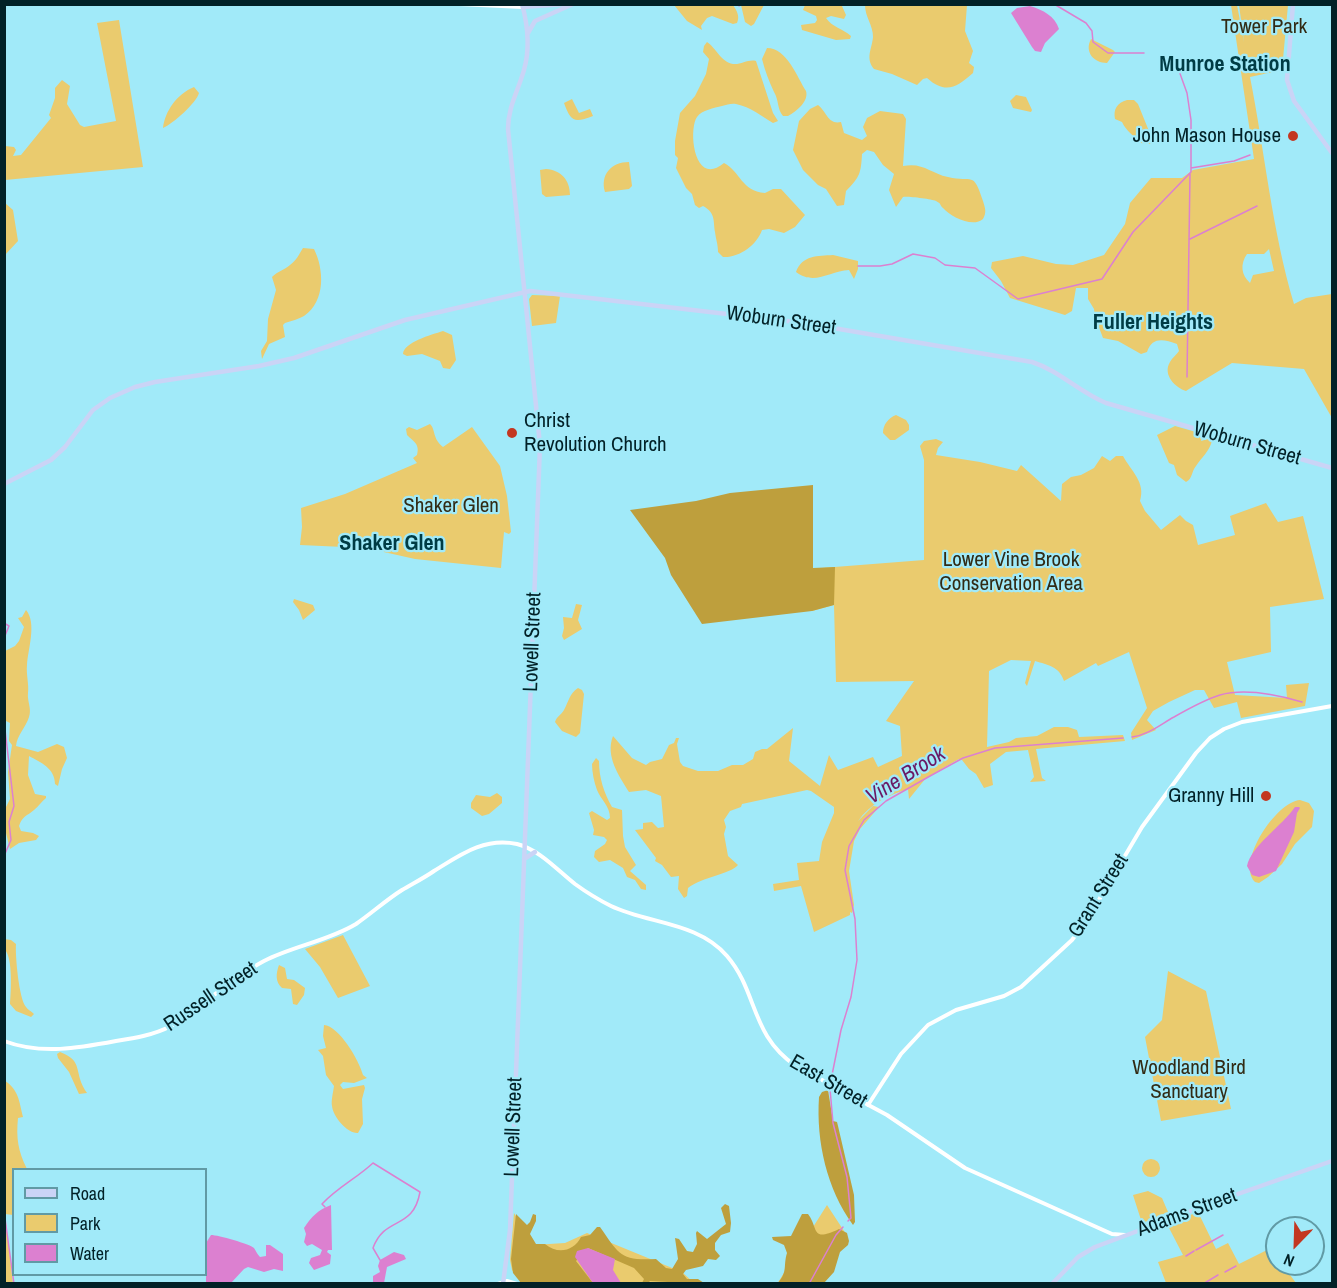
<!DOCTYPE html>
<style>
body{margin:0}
#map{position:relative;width:1337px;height:1288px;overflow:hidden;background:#a1eaf9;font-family:"Archivo Narrow",sans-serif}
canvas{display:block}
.frame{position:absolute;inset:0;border:6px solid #022127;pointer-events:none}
.legend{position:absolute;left:12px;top:1168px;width:195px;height:108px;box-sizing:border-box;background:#a1eaf9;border:2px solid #619aa5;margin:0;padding:8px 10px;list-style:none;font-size:18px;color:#022127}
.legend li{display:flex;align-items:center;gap:12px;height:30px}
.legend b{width:30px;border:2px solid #619aa5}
.north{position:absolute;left:1265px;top:1216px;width:60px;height:60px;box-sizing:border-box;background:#a1eaf9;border:2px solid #619aa5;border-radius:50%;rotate:203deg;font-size:16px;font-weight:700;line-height:24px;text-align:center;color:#022127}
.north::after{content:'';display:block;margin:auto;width:21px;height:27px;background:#c33721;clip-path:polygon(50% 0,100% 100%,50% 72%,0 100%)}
</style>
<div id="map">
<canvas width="1337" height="1288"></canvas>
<div class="frame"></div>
<ul class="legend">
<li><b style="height:8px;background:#cad4f6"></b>Road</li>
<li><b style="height:16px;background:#eacb6e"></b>Park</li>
<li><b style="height:16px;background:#dc80d0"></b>Water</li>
</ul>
<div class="north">N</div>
</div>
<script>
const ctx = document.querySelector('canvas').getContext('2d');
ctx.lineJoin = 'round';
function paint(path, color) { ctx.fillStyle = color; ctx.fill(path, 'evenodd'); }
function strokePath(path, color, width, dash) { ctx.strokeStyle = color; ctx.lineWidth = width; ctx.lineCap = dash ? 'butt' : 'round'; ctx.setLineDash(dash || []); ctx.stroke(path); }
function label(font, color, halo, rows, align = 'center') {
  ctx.font = font + ' "Archivo Narrow",sans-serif'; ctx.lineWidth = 4.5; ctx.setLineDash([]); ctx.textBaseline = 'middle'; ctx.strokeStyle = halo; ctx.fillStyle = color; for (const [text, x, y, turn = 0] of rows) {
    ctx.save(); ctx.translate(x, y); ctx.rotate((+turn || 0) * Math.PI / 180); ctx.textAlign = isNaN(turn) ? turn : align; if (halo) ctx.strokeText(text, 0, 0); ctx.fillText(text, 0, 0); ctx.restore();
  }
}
const green = new Path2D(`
 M674,5h59c4,6 7,11 4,18l-4,1 -21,-8 -5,2 -6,8 1,4 -15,-9z
 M741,5h23l-10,19 -3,2 -6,-4z
 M805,5l34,-1 3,2 4,9 -2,4 -13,-3 -5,2c6,9 17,11 25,18l-1,3 -14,1 -34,-10 -1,-5 14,-2 2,-3 -1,-4 -13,-6z
 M865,5h102l-2,26 8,20 -4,12 5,4 -1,6c-16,14 -27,22 -46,5l-4,1 -6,6 -25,-11 -18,-5c-9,-11 -2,-20 -1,-32 0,-12 -8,-20 -8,-32z
 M1231,5h6l7,37 -5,-37h49l-6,65 -32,7c15,76 22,153 44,227l12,-6 26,-4v124l-28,-49 -72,-6 -43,26 -3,2c-10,-3 -24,-16 -16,-29 2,-4 7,-8 9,-11l-2,-7c-14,-5 -25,-7 -30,8l-6,2 -23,-13 -15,-3 -8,-21 -1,-8 -6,-10v-11h-12l-4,23 -7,4 -55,-17 -9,-17 -10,-13 1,-6 31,-6 33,8 17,1 31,-10 21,-31 5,-21 21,-25h31l11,-8 61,-11zM1269,249l5,22 -21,4 -3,8c-9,-8 -10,-19 -3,-29h17z
 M119,20l24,147 -138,13v-34l9,1 2,3 -3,6 8,-1 30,-37 -2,-3 6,-17v-10l7,-8 8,6 -3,18 13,21 4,2 32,-6 -19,-98z
 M1091,39l22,11 2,2 -8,11c-13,0 -23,-11 -16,-24z
 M707,42c9,6 14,20 26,22 8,1 15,-5 23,-3l17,52 5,8 -5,2c-12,-7 -22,-16 -37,-19 -5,-1 -9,1 -14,2 -8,2 -20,4 -25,11 -9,13 -3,71 27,46 17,9 17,28 41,30l8,-4h8l24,26 -10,12 -11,6 -15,-4 -7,1c-5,15 -23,28 -39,27l-5,-5c0,-8 -2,-12 -3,-20 -2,-11 1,-19 -12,-26l-4,2 -4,-3 -3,-11 -6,-6 -10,-20 2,-10 -3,-3v-14l5,-28 15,-17 11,-22 3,-15 -6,-7 1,-6z
 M767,48c20,0 30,29 39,43 3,10 -9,20 -18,25h-5c-6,-7 -4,-16 -9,-24 -5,-11 -9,-21 -12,-33z
 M194,87l5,6c-2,9 -26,31 -36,35 2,-17 14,-34 31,-41z
 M1016,95l10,2 6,13 -1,2 -18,-4 -3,-7z
 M572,99l7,14 11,-4 3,7c-19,7 -22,6 -29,-13z
 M1127,100h7l4,4 15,37 -3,3 -9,-1c-7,-7 -15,-12 -19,-21l-7,-3c-2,-10 2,-16 12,-19z
 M818,105c9,7 10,20 23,17l3,11 18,7 5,-4 -4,-9 4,-9 13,-7 23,3 3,5 -3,47c20,-4 27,7 45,11 25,6 25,-7 35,24 2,7 4,11 0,18 -10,9 -32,-2 -40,-11 -5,-5 0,-3 -7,-7 -5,-2 -29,-5 -33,-4l-7,10 -7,-17 5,-16 -11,-9 -9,-13 -7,-2 -5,4c-1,19 -2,23 -16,37l-2,14 -7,1 -11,-17 -8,-4 -15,-15 -10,-20 6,-29 11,-12z
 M629,162l3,24 -3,3 -24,3c-5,-17 6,-30 24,-30z
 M546,169c15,1 24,11 24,26l-24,2 -4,-3 -2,-24z
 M5,203l8,7 5,31 -13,14z
 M303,248l11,1c10,20 12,52 -10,67 -5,3 -13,5 -19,7l-2,2 2,12 -16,7 -7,15 -1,-8 6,-10 1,-22 8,-29 -4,-13c6,-6 12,-7 18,-12 7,-5 9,-11 13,-17z
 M833,255l25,6v8l-4,10 -5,-9c-19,1 -35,16 -53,2 6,-17 22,-16 37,-17z
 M532,295l28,1 -4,27 -24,3 -3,-27z
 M443,331l9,4 4,25 -6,9 -7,-1 -3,-7 -18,-7 -15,2 -4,-2c1,-12 28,-19 40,-23z
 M896,415l10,5 3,5v5l-14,10h-5l-7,-7c0,-8 5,-15 13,-18z
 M430,424c6,6 2,14 13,23l29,-20 28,39 7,30 4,36 -2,2 -5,-2 -3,36 -86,-9 -49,-11 -66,-3 2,-18 -1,-19 44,-14 72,-31 -4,-5 4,-3c3,-11 -3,-13 -10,-20l-1,-6 3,-2 8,3z
 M1175,426l28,8 -2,7 7,-2 4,2c-3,11 -10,16 -16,25 -5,6 -3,12 -10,16l-9,-7 -3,-10 -5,-2 -12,-28z
 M936,439l7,3 -5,6 -2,7 44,7 37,9 4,-6 40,36 1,-17 9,-7 10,-2 13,-7 8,-12 8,5 6,-5h7c8,15 23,26 17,45l5,10 16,19 19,-15 6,6 7,4 5,20 37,-10 -5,-19 36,-13 12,19 25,-6 21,83 -54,8 1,45 -44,10 8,33 52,3 -1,-13 23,-2 -4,23 -64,12 -4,-16 -23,6 -10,-18h-9l-26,12 -16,9 -6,9 9,10 -24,10 -1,-7 16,-25 -18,-56 -31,14 -2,-3 -32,18c-5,-15 -16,-16 -29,-20l-8,25 -2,-3 6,-22 -20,-1 -22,11 -2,76 22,-5 7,-4 21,-2 17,-9h14l9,3 2,7 44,-2 2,6 -89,8 6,29 4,3 -16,1 4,-5 -6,-27 -22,2 -16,12 3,21 -9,3 -8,-14 -7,-5 -7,-9 -3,-1 -33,19 -17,21 -1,-10c-20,6 -38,15 -50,32l15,-15 6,1 -19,22 -6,12 -5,30 5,34 -2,8 -2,-1v3l-36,17 -13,-46 -27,5 -1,-7 26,-4 -2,-17 22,-2 3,-19 12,-29v-6l-23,-16 -4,-1 -65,14 -1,3 -11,4 -6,9 2,7 -2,7 4,22 10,9c-7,9 -36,12 -50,23l-1,8 -3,2 -6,-9 1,-13 -8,1 -9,-12 -7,-4 1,-3 -21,-28 8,-1v-6l9,-1 6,6 6,-1 -3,-31 -15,-6 -17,2c-10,-16 -24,-36 -16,-56l19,22 14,7 4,-3 12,-3 7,-14 5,-2 2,-5h3l-2,6 3,18 3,4 15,5h20l14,-6h11l10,-6 2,-7 7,-3h5l26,-21 -4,33 31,25 9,-31 9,15 35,-13 5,10 24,-11 -2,-30 -14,-5 28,-40 -78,1 -2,-77 -22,6 -3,-42 115,-9v-100l-4,-14 4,-5z
 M294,599l19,6 2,5 -12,10 -4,-10 -6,-8z
 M576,604l6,1 -4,15 4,9 -18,11 -2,-4 2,-8 -1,-11 9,1z
 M26,610c11,13 2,39 1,55 -1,9 2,19 1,28 -1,8 4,16 1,24 -3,10 -12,18 -13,29l22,6 19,-8 7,3 3,11 -5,11 -4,17 -3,-2c0,-16 -15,-22 -26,-28l-1,19 7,19 11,2v2c-5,4 -7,8 -12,12 -7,6 -12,6 -15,16l2,5 12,2 6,3 -3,4 -17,3 -9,6 -5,-20 -1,-18 6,-12 -2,-27 4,-27 -3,-4 1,-18 -4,-2 -1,2v-72l10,-5 4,-5 5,-14 -6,-9 4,-1z
 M578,688l4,2 2,4 -4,39 -4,4 -14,-6 -7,-9c2,-6 6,-7 9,-12 5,-9 5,-16 14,-22z
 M596,758l3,3c0,17 5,32 13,46l10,3 1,26 2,11 11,18 -6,6 16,14v5l-5,-1 -6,-9 -8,-3 -4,-9 -13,-8 -11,2 -5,-5 1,-6 10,-7 2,-4 -3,-3 -11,-2 1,-5 -5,-17 3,-2 15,9 3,-2c0,-12 -9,-18 -13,-28 -3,-8 -5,-18 -5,-26z
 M497,793l5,4v6l-13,11 -7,2 -11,-8v-5l5,-8 14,2z
 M1300,800l9,3 5,8 -2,16 -17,17 -13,20 -14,13 -9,6 -4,-1c-19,-20 21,-80 45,-82z
 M343,935l27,51 -32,12 -18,-31 -15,-18z
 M4,939l7,1 5,4c-1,11 3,55 10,63 2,3 5,4 8,7l-3,3 -15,-6 -6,-7c1,-12 3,-46 -5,-54z
 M279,965l6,3 2,11 7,1 11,8 -1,7 -7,10 -4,-1 -2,-15 -9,-1c-7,-6 -6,-15 -3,-23z
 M1168,971l38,20 25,118 -70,12 -16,-84 17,-17z
 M324,1025c15,1 35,35 39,50l4,3 -13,5 -11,-1 -3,3 3,4 21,-4 1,3 -3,11 1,25 -5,9c-10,1 -25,-16 -26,-27 -1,-5 1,-13 2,-20l-8,-11 -3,-19 -5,-6 8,-2 -3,-12z
 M60,1052c17,7 16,11 20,27 1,4 4,10 7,14l-8,1 -10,-22 -11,-14 -1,-4z
 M4,1080c15,10 15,21 19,37l-5,1c-2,20 0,33 9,51l-13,1 -1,45 -8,-1 8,70 -9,-1z
 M1142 1168a9 9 0 1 1 18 0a9 9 0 1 1-18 0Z
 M1148,1191l14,7 6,14 -23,10 -4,-2 -8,-25z
 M827,1205l19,29 -31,49 -38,1z
 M1198,1212l18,37 12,-6 11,21 32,-16 6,9v7h5l14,19h-130l-8,-21 25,-7 -16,-31z
 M514,1213l19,32 32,-2 22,-10 95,39 12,11h-171l-11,-13 -2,-10z`);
const forest = new Path2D(`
 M813,485v83l22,-1 -1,38 -22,6 -110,13 -31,-49 -6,-17 -35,-48 66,-9 34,-8z
 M828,1090l5,31 4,1 1,4 16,69 1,27 -2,3c-26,-36 -37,-83 -34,-128l3,-5z
 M725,1204l4,2 2,17 -1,9 -9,3 -6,8v7l5,6 -4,4 -8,-1 -5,7 -17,4 -3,4 4,5h11l6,4c-19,0 -36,-1 -54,-2l-2,2h-6l2,-4 -10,-11 -46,-20 -12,13 17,22h-72l-8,-10 -2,-14 5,-45 11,11 3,-3 3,-8 3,1v6l-6,13 6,10h9c13,11 29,7 36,-7l9,-2 7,-8h3c19,27 20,34 56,32l10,9 6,1 6,-10 -3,-21 4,1 8,12 6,1 4,-8 -1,-11 1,-2 10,8 19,-15 -5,-16z
 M802,1214h6c11,14 2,29 31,15l8,4 2,8 -1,4 -8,7 -6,20 -10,11h-46c10,-12 5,-17 9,-30l-3,-8 -11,-5 -1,-3 19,-1z`);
const water = new Path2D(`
 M1030,6c13,4 25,10 29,23l-14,14 -4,9 -6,-1 -3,-4 -21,-34 6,-5z
 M1295,807h4l1,1 -3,5 -3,19 -18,39 -17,6 -7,-2 -5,-9c4,-20 35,-40 48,-59z
 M331,1205l1,45h-4l-1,2 4,3 -1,9 -16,6 -5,-7 2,-5 9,-3 2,-5 -10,-6 -5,2 -3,-4 2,-8 -2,-6c8,-12 14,-18 27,-23z
 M211,1235c7,0 39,9 43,13 2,3 3,6 6,9l6,-1v-11h4l13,9v17l-9,-2 -10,3 -16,-5 -4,2 -13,14h-25v-40z
 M588,1248l27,11 -2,11 8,13h-28l-18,-26 2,-6z
 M394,1252l10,3 2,4 -19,8 -3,16h-11v-7l7,-4 -2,-6 2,-6z`);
const stream = new Path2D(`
 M738,4l1,2
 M1054,4l32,19 6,8 1,11 15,11h36
 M1191,168l43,-7 16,-6
 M1190,239l67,-33
 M858,266h22l12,-2 21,-10 22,4 10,7 30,3 43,31 84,-20 31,-47 58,-60v-52l-4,-27 -13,-36
 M1187,377l3,-203
 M4,623l5,3 -5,12
 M4,721l10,85 -5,16 2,18 -7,16
 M1132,737c16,-2 29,-13 42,-20 14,-8 30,-17 46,-22 25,-7 58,0 82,7
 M831,1080l10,-50 10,-33 6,-37 -2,-41 -10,-49 4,-24 15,-26 22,-19 44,-25 33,-18 32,-10 128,-10
 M830,1089l3,34 14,54 4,41 -3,3
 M325,1207l-3,-3c16,-17 35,-26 51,-41l47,29c-7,39 -35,23 -47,56l7,12
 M4,1211l10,73
 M1196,1250l27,-15
 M1186,1256l8,-5
 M1225,1272l11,-6
 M809,1284l27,-49 7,-8
 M1203,1284l15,-9`);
const minor = new Path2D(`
 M459,4l64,3
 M4,1041c37,14 75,7 112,0 19,-3 38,-6 55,-15 32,-20 59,-47 93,-65 29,-15 64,-20 92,-37 16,-11 30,-24 46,-34 10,-6 22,-12 32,-19 26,-16 50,-34 83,-27 23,6 40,26 58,40 11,8 24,16 36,22 38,18 87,16 116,50 31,36 23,79 69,110l91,49 78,53 147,66 13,1
 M868,1105l33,-51 27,-29 28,-15 48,-14 17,-9 51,-47 15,-20 55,-93 54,-74 14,-15 14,-9 18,-7 90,-16
 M498,1284l9,-3 10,3`);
const major = new Path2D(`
 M1293,4l-6,76 7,21 38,52
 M523,7l41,-3
 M528,33l7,-12 38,-17
 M4,484l47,-24 14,-13 28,-37 17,-12 25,-11 20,-5 104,-16 35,-8 111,-38 125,-29 274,32 228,39c28,9 48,31 74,41l226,65
 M524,859l11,-7
 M503,1284l7,-54 30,-785 -32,-316c0,-22 10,-38 16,-59 6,-21 4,-44 -2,-66
 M1052,1284l26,-27 17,-10 120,-45 117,-41`);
const markers = [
 [1293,136,6,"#c33721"],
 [512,433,6,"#c33721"],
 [1266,796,6,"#c33721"]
];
const parkNames = [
 ["Tower Park",1264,27],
 ["Shaker Glen",451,506],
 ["Lower Vine Brook",1011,560],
 ["Conservation Area",1011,584],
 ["Woodland Bird",1189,1068],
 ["Sanctuary",1189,1092]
];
const poiNames = [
 ["John Mason House",1281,136],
 ["Christ",524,421,"left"],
 ["Revolution Church",524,445,"left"],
 ["Granny Hill",1254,796]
];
const streetNames = [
 ["Woburn Street",781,321,8],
 ["Woburn Street",1247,444,16],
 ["Lowell Street",533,642,-88],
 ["Grant Street",1099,896,-58],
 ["Russell Street",211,997,-34],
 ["East Street",828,1082,30],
 ["Lowell Street",514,1127,-88],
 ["Adams Street",1187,1213,-20]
];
const neighbourhoodNames = [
 ["Munroe Station",1225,65],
 ["Fuller Heights",1153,323],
 ["Shaker Glen",392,544]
];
const waterNames = [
 ["Vine Brook",906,776,-32]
];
paint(green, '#eacb6e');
paint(forest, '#be9f3d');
paint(water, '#dc80d0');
strokePath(stream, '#dc80d0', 1.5);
strokePath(minor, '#fff', 4);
strokePath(major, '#cad4f6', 4.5);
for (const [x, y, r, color] of markers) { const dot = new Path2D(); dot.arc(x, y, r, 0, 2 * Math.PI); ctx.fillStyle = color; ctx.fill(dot); strokePath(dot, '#a1eaf9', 2); }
label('21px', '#322b15', '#a1eaf9', parkNames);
label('21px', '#022127', '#a1eaf9', poiNames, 'right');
label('21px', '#022127', '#a1eaf9', streetNames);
label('bold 22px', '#003c45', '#a1eaf9', neighbourhoodNames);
label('italic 22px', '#6b1964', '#a1eaf9', waterNames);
</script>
